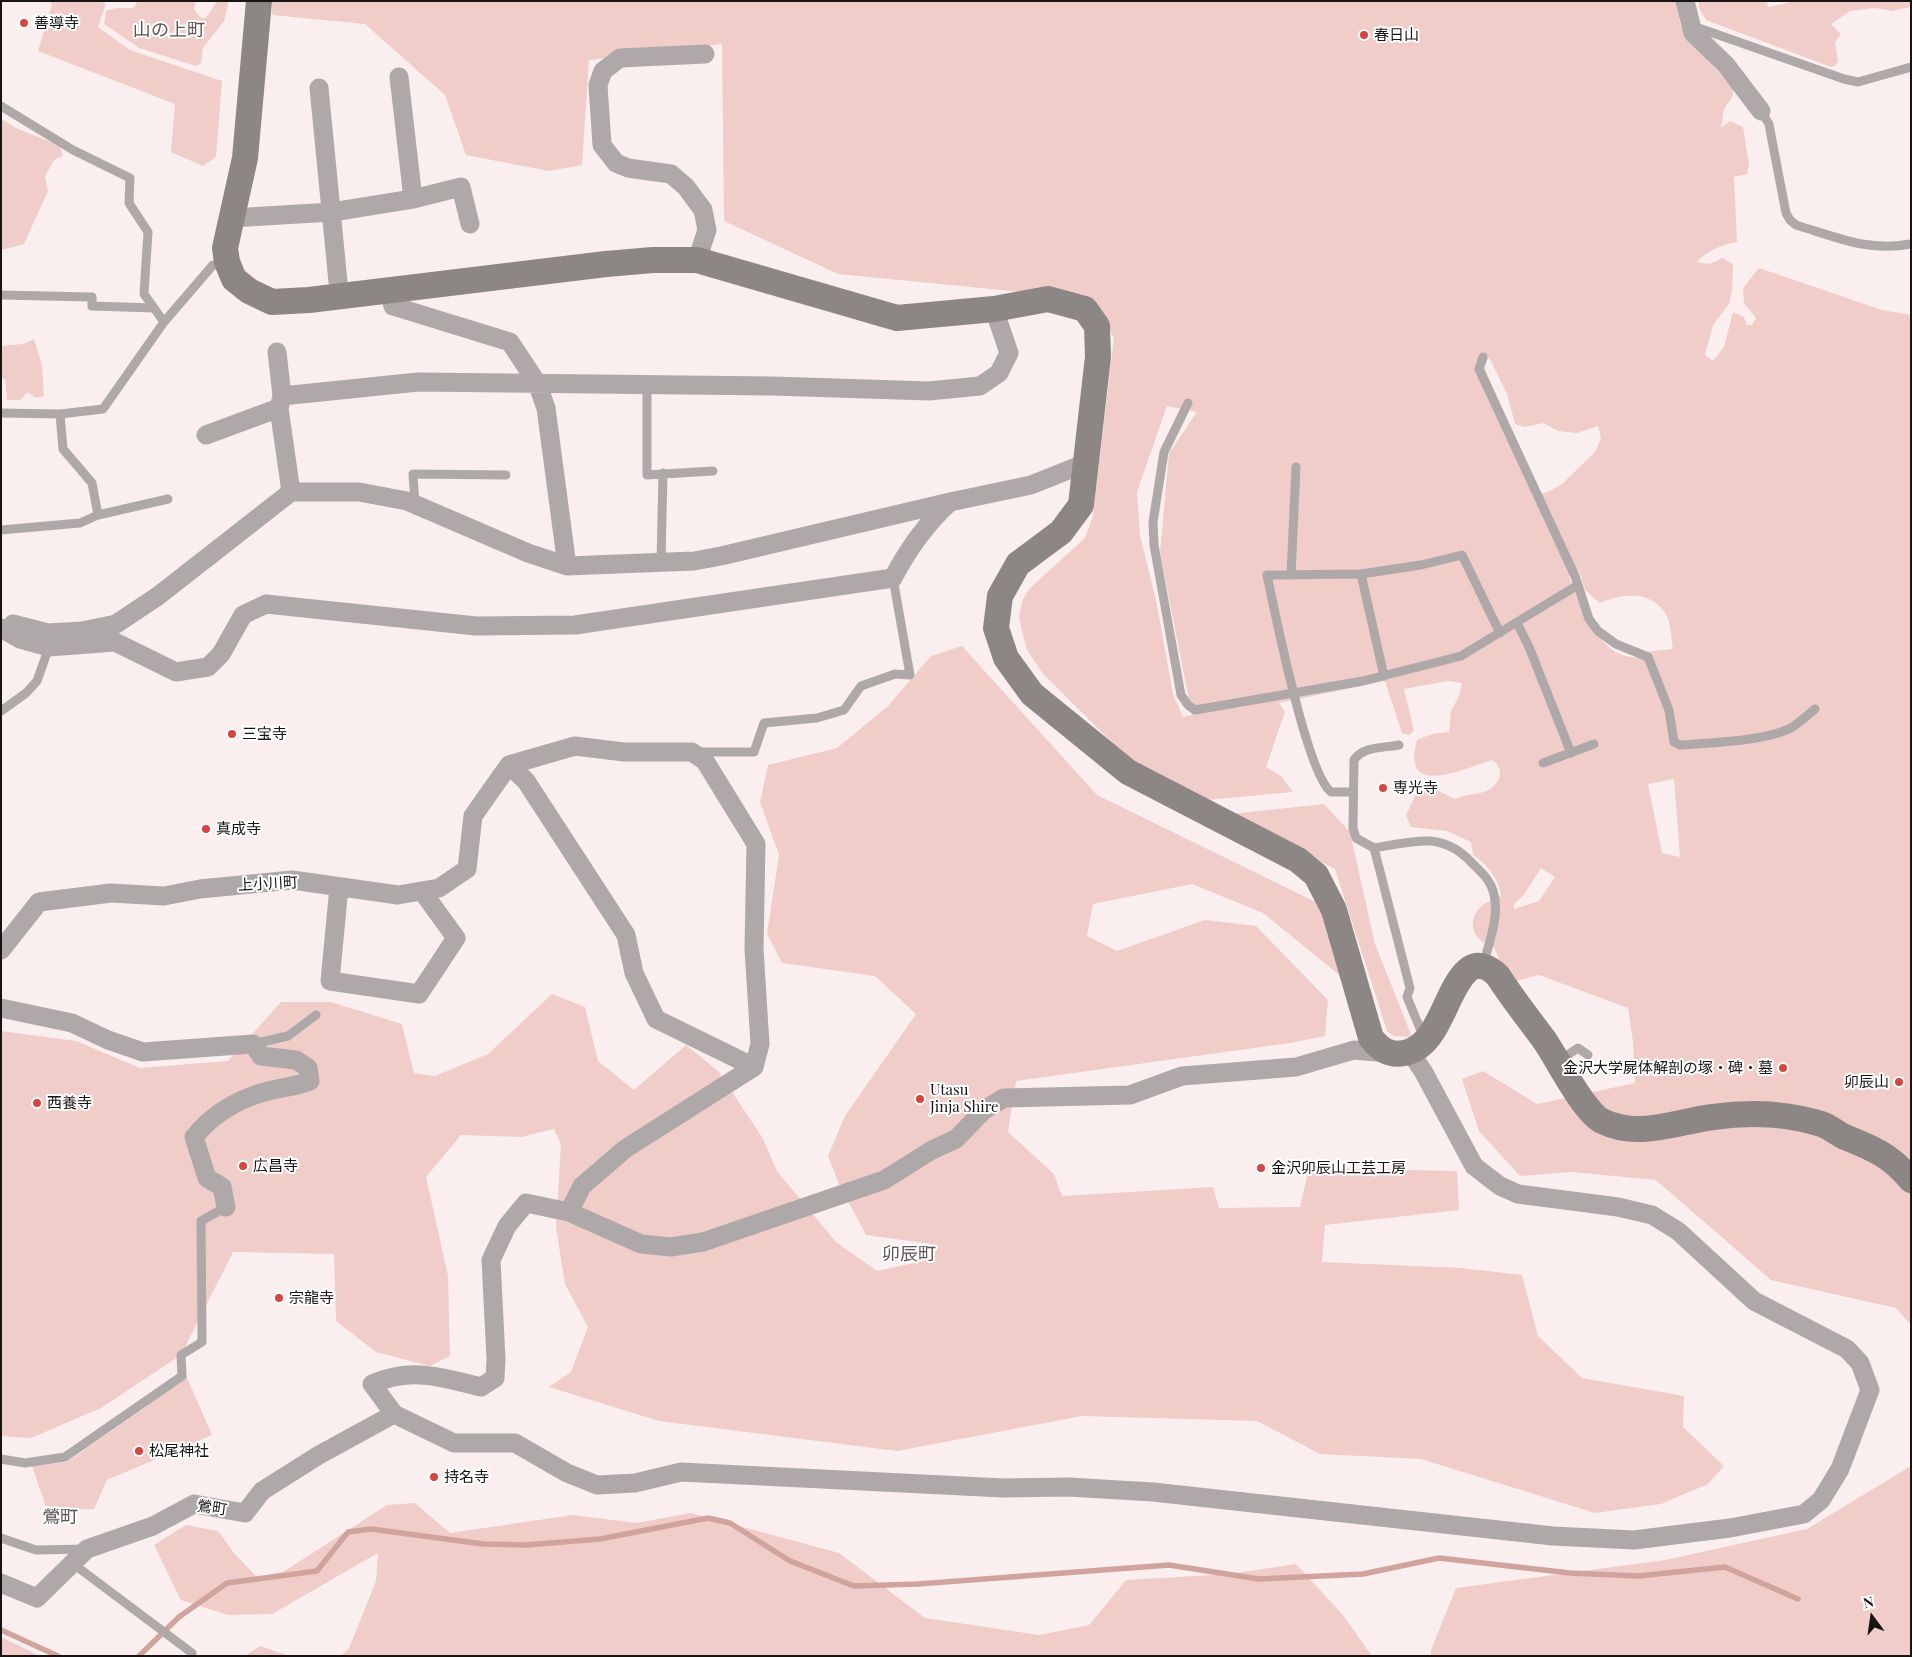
<!DOCTYPE html>
<meta charset="utf-8">
<style>
body{margin:0}
#map{position:relative;width:1912px;height:1657px;overflow:hidden;background:#faefee;font-family:"Playfair Display",serif}
canvas{display:block}
.frame{position:absolute;inset:0;border:2px solid #181413;pointer-events:none}
.north{position:absolute;left:1847px;top:1592px;width:50px;height:50px;-webkit-text-stroke:4px #fff;paint-order:stroke;rotate:346deg;font-size:14px;font-weight:700;line-height:20px;text-align:center;color:#181413}
.north::after{content:'';display:block;margin:auto;width:18px;height:22px;background:#181413;clip-path:polygon(50% 0,100% 100%,50% 72%,0 100%)}
</style>
<div id="map">
<canvas width="1912" height="1657"></canvas>
<div class="frame"></div>
<div class="north">N</div>
</div>
<script>
const ctx = document.querySelector('canvas').getContext('2d');
ctx.lineJoin = 'round';
function paint(path, color) { ctx.fillStyle = color; ctx.fill(path, 'evenodd'); }
function strokePath(path, color, width, dash) { ctx.strokeStyle = color; ctx.lineWidth = width; ctx.lineCap = dash ? 'butt' : 'round'; ctx.setLineDash(dash || []); ctx.stroke(path); }
function label(font, color, halo, rows, align = 'center') {
  ctx.font = font + ' "Playfair Display","Noto Sans JP",serif'; ctx.lineWidth = 4; ctx.setLineDash([]); ctx.textBaseline = 'middle'; ctx.strokeStyle = halo; ctx.fillStyle = color; for (const [text, x, y, turn = 0] of rows) {
    ctx.save(); ctx.translate(x, y); ctx.rotate((+turn || 0) * Math.PI / 180); ctx.textAlign = isNaN(turn) ? turn : align; if (halo) ctx.strokeText(text, 0, 0); ctx.fillText(text, 0, 0); ctx.restore();
  }
}
const green = new Path2D(`
 M48,1h52l6,3 -8,23 32,23 92,31 -6,76 -13,9 -32,-14 4,-48 -137,-53 14,-47z
 M138,1h58l-2,8 7,9h5l11,-17h12l-5,20 -21,27 -2,15 -5,3 -57,-18 -35,-24 2,-13 10,-3h17z
 M272,1h1404l5,26 8,13 44,48v8l-9,13 -3,19 9,-7 13,6 6,38 -2,9 -13,3 3,65c-16,3 -29,8 -40,20l13,2 12,-6 11,6 -1,27 -3,13 -16,21 -8,30 8,6 11,-14 9,-35 11,5 3,8h5l4,-7 -12,-15 -1,-15 16,-20 123,42 29,5v1010l-15,-17 -125,-28 -115,-100 -84,-8 -52,4 -41,-45 -17,-52 21,-8 54,33 98,-21 -2,-41 -5,-34 -89,-33 -30,8 -15,-36c-16,-3 -28,-20 -17,-36 5,-8 16,-11 24,-15 -2,-17 -14,-32 -28,-41l-2,-13 -24,-11 -36,-4 -5,-12 12,-25 10,-4 27,13c17,-8 35,-1 44,-21 3,-8 -1,-13 -6,-18 -27,7 -93,41 -76,-20l15,-6 17,-2 2,-21 8,-15 3,-13 -14,-2 -44,8 10,41 -4,5 -8,-2 -17,-52 -106,22 6,9 -19,55 15,9 12,16 -87,8 -73,-37 -90,-89 -16,-24 -5,-18 -3,-16 4,-17 7,-11 55,-50 8,-22 21,-178 -21,-39 -255,-25 -114,-53 -2,-177 -133,16 -7,105 -33,6 -83,-16 -21,-60 -80,-71 -93,-9zM1489,357l18,37 8,30 10,3 18,-4 15,8 19,2 21,-7 3,12 -6,14 -33,32 -12,7 -17,5 -15,-35 6,-4 -40,-90zM1167,406l30,6 -28,41 -9,100 32,162 -9,2 -10,-23 -17,-94 -16,-64 -3,-44zM1579,571l6,19 15,13c24,-10 50,-13 66,11 5,9 5,25 7,35l-29,3 -3,6c-6,-1 -14,-1 -19,-3 -27,-10 -44,-55 -53,-79zM1674,779l6,78 -18,-4 -14,-69zM1541,868l14,9 -16,24 -25,8v-5l9,-8z
 M1698,1h69l1,6 28,-6h115v6l-19,4 -17,-3 -25,3 -19,13 10,10 -6,8 3,19 -3,5 -4,1 -125,-47 -6,-10z
 M1,119l15,9 44,18 3,10 -9,4 -9,16 3,15 -24,53 -22,6z
 M34,339l8,26 2,31 -8,2 -9,-6 -6,8h-14l-2,-20 -4,-3v-31l22,-2z
 M962,646l135,149 231,113 15,70 -80,-65 -71,-29 -99,20 -6,32 30,15 88,-31 51,6 72,74 -3,36 -35,7 -274,38 -8,51 46,42 8,22 151,-9 6,21 81,-1 9,-39 148,3 2,39 -134,15 -3,37 139,6 61,7 16,61 44,42 102,18 -1,31 41,39 -16,18 -47,20 -66,9 -174,-54 -101,-5 -63,-33 -175,-5 -185,35 -238,-30 -110,-34 22,-15 17,-45 -23,-43 -9,-57 5,-83 -7,-15 -33,8 -60,-2 -35,42 22,99 2,80 -20,10 -54,-14 -40,-31 -2,-67 -101,-2 -52,103 -80,53 -70,30 -30,-2v-405l75,10 64,27 88,-7 53,-59h50l71,22 12,49 21,3 53,-22 64,-60 33,13 13,54 36,29 52,-45 32,26 44,66 15,34 59,71 41,29 50,-11 4,-16 -65,-9 -27,-51 -11,-28 17,-40 71,-102 -41,-38 -93,-13 -15,-29 12,-79 -19,-53 8,-37 69,-17 51,-42 43,-50z
 M1324,804l26,28 25,112 37,93 -19,-1 -6,-5 -52,-162 -104,-55z
 M185,1373l27,62 -105,45 -13,29 -47,1 -15,-44 35,-4 79,-55z
 M1911,1466v190h-480v-6l25,-62 209,-28 142,-31z
 M415,1503l35,30 123,-18 63,8 55,-10 148,40 86,65 114,17 50,-10 37,-45 103,-6 67,-10 47,51 29,41h-1031l8,-8 27,-67 2,-28 -106,61 -44,1 -47,-15 -27,-55 32,-20 32,6 16,22 23,24 26,-5 104,-67z
 M1,1637l39,19h-39z
 M260,1646l29,10h-44z`);
const stream = new Path2D(`
 M1,1630l57,26
 M139,1656l40,-39 48,-34 90,-12 31,-39 23,-3 112,15 43,1 74,-6 108,-21 22,5 60,38 64,25 64,-2 251,-19 90,14 104,-5 76,-16 131,15 68,3 87,-9 73,32`);
const lane = new Path2D(`
 M1693,26l151,53 14,3 53,-15
 M1,106l72,44 57,28 -1,25 19,29 -4,62 20,28
 M1761,111l8,13 2,11 15,78 4,7 6,5c40,12 72,27 115,19
 M1,295l91,2v9l62,2
 M1483,357l-4,12 96,207 14,43 9,12 18,13 32,13 21,53 5,32 6,3c27,-2 92,-4 114,-19 7,-5 14,-11 21,-17
 M647,384v91l66,-4
 M1188,403l-24,49 -11,70 1,23 27,150 7,10 7,5 168,-29 98,-25 117,-71
 M1,413l59,1 43,-5 61,-87 49,-57 12,-2
 M415,504l-2,-30 93,1
 M98,515l70,-16
 M1,530l79,-7 18,-8 -6,-32 -29,-34 -3,-35
 M661,562l2,-89
 M1361,574l60,-9 41,-10 38,78
 M1291,575l5,-108
 M1517,623l12,24 42,106
 M1,711l25,-18 11,-12 12,-34
 M1399,745c-15,3 -36,1 -45,15l-1,68 3,10 18,10 36,140 -3,9 17,41
 M697,752h57l10,-29 53,-5 27,-8 17,-24 34,-12 15,1 -17,-97
 M1543,763l51,-19
 M1353,792h-22c-24,-18 -56,-179 -64,-217l94,-1 23,102
 M1374,848c18,-3 39,-8 57,-7 17,2 29,9 40,21 6,6 12,11 16,17 18,24 3,61 -4,86
 M253,1044l35,-8 28,-21
 M1560,1060l18,-12 10,7
 M1,1459l24,4 40,-6 117,-81 -1,-21 21,-13 -1,-121 25,-14
 M1,1538l35,12 48,-1
 M72,1563l120,90`);
const street = new Path2D(`
 M1685,1l8,32 33,32 35,46
 M399,77l14,122
 M319,88l19,194
 M231,218l101,-6 81,-13 48,-12 9,37
 M697,260l10,-30 -4,-20 -17,-23 -15,-13 -43,-6 -12,-5 -14,-18 -4,-60 5,-14 17,-13 85,-4
 M389,291l4,15 117,36 27,41 9,25 21,158
 M277,352l5,44 -3,12 12,84h68l48,9 121,52 39,13 127,-5 27,-5 229,-54 81,-17 55,-22
 M282,396l136,-14 355,4 156,5 51,-5 19,-13 10,-20 -15,-44
 M206,435l73,-27
 M13,624l35,9 34,-2 34,-7 42,-28 133,-104
 M1,628l19,11 29,8 66,-5 61,30 32,-5 13,-13 22,-39 23,-11 210,22 99,-1 318,-47c15,-29 33,-54 57,-76
 M509,765l66,-19 49,6h68l13,9 51,83 -2,105 6,95 -6,23 -129,82 -43,37 -13,26
 M509,765l17,16 100,154 8,38 22,46 98,48
 M339,887l-9,94 89,13 37,-56 -34,-47
 M1,950l38,-48 72,-9 53,3 36,-7 92,-9 106,15 41,-7 28,-19 6,-53 36,-51
 M1,1008l71,15 36,17 35,12 110,-8 8,12 35,4 12,8 2,13c-16,6 -33,7 -49,12 -26,8 -50,23 -67,44l13,41 15,9 4,20
 M1388,1053l-34,-3 -58,17 -114,9 -52,19 -126,3 -20,12 -28,29 -24,11 -48,30 -181,62 -32,5 -30,-3 -72,-32 -43,-9 -19,23 -16,34 5,99 -1,19 -14,9c-41,-10 -69,-20 -109,-3l22,30 60,29h61l52,30 30,12 38,-2 46,-11 322,16 66,-1 84,5 400,44 81,4 96,-12 74,-14 17,-14 19,-31 30,-79 -10,-27 -13,-14 -93,-48 -76,-70 -26,-16 -34,-8 -100,-13 -18,-8 -26,-20 -51,-95 -13,-19
 M1,1583l36,15 50,-49 66,-23 41,-22 51,9 17,-22 57,-36 75,-41`);
const secondary = new Path2D(`
 M259,1l-14,157 -20,90 2,14 7,17 15,12 23,11 37,-2 297,-36 47,-4h44l200,58 97,-9 54,-10 37,10 12,17 1,31 -17,148 -20,27 -43,32 -18,32 -4,32 10,30 26,36 96,78 170,88 18,15 18,35 37,128c9,11 18,18 33,15 36,-6 41,-64 64,-83 10,-9 22,-2 30,6 14,22 31,43 47,65 13,19 38,70 57,80 36,18 73,1 111,-4 35,-5 71,-4 105,6 10,2 18,10 27,14 29,12 45,18 66,43`);
const markers = [
 [24,23,5,"#d5463f"],
 [1364,35,5,"#d5463f"],
 [232,734,5,"#d5463f"],
 [1383,788,5,"#d5463f"],
 [206,829,5,"#d5463f"],
 [1783,1068,5,"#d5463f"],
 [1899,1082,5,"#d5463f"],
 [920,1099,5,"#d5463f"],
 [37,1103,5,"#d5463f"],
 [243,1166,5,"#d5463f"],
 [1261,1168,5,"#d5463f"],
 [279,1298,5,"#d5463f"],
 [139,1451,5,"#d5463f"],
 [434,1477,5,"#d5463f"]
];
const poiNames = [
 ["善導寺",34,23],
 ["春日山",1374,35],
 ["三宝寺",242,734],
 ["専光寺",1393,788],
 ["真成寺",216,829],
 ["金沢大学屍体解剖の塚・碑・墓",1773,1068,"right"],
 ["卯辰山",1889,1082,"right"],
 ["Utasu",930,1090],
 ["Jinja Shire",930,1107],
 ["西養寺",47,1103],
 ["広昌寺",253,1166],
 ["金沢卯辰山工芸工房",1271,1168],
 ["宗龍寺",289,1298],
 ["松尾神社",149,1451],
 ["持名寺",444,1477]
];
const streetNames = [
 ["上小川町",268,884,-3],
 ["鶯町",212,1508,7]
];
const quarterNames = [
 ["山の上町",169,30],
 ["卯辰町",909,1254],
 ["鶯町",60,1517]
];
paint(green, '#f0cdc8');
strokePath(stream, '#d1a39d', 5.5);
strokePath(lane, '#aea9a8', 9);
strokePath(street, '#aea9a8', 19);
strokePath(secondary, '#8c8685', 26);
for (const [x, y, r, color] of markers) { const dot = new Path2D(); dot.arc(x, y, r, 0, 2 * Math.PI); ctx.fillStyle = color; ctx.fill(dot); strokePath(dot, '#fff', 2); }
label('15px', '#181413', '#fff', poiNames, 'left');
label('15px', '#181413', '#fff', streetNames);
label('18px', '#5d5453', '#fff', quarterNames);
</script>
